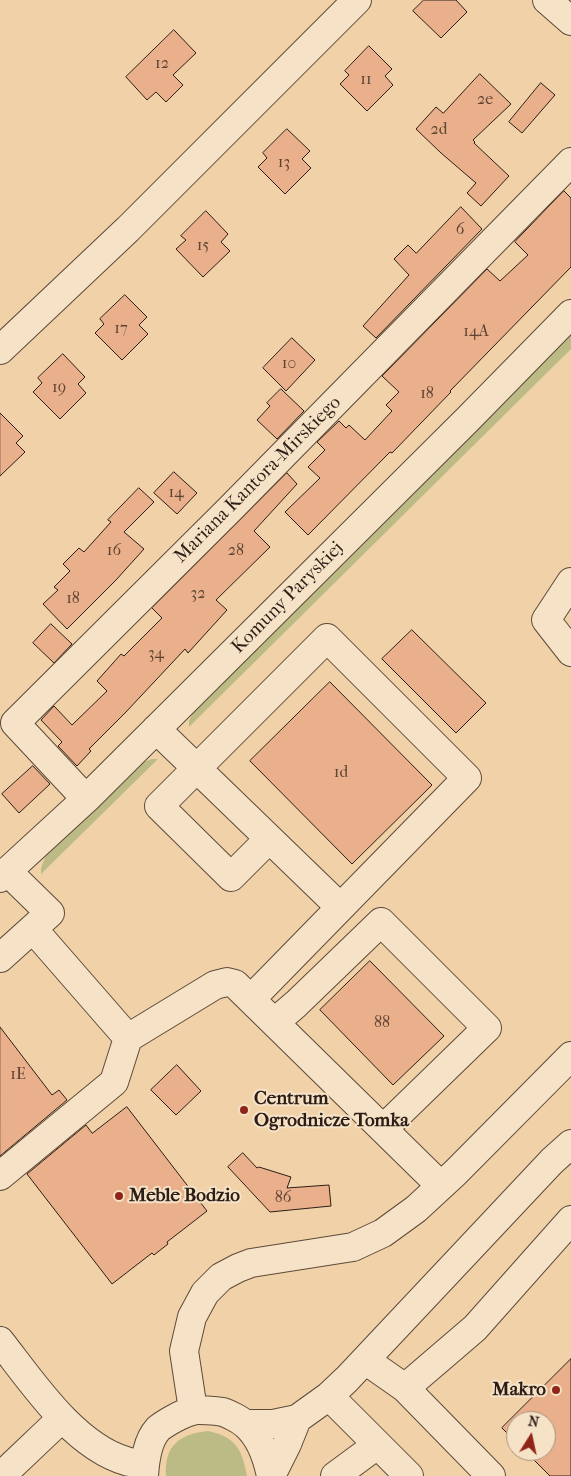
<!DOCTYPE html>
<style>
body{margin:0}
#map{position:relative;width:571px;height:1476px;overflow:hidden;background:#f1d2a8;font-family:"IM FELL French Canon",serif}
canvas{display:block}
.north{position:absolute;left:506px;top:1411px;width:50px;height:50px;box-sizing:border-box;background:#f6e2c6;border:1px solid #a59380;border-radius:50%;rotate:10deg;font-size:14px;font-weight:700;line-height:20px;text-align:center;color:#2c1d16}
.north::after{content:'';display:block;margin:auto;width:18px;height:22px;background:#8f2418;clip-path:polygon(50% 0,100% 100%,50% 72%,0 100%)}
</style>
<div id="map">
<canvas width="571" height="1476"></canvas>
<div class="north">N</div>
</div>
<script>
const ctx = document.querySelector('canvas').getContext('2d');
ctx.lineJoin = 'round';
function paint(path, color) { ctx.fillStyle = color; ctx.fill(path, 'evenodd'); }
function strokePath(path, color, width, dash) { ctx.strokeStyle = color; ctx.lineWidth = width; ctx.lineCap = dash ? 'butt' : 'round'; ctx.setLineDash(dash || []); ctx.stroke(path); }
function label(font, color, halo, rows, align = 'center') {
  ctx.font = font + ' "IM FELL French Canon",serif'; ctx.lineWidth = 4; ctx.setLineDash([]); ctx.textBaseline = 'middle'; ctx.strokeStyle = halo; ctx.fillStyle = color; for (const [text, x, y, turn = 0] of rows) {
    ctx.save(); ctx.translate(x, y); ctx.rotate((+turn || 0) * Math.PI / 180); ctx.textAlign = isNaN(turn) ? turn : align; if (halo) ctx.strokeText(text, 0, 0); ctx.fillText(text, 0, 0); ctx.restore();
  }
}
const green = new Path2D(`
 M571,334v15l-382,378v-6l7,-15z
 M152,759h6l-117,115v-6l5,-13 89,-90z
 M208,1431c28,6 34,18 39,45h-81c-2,-30 13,-42 42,-45z`);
const building = new Path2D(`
 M424,0h32l11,12 -26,26 -28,-27z
 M174,30l22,23 -23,22 10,10 -17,17 -10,-10 -9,8 -21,-23z
 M369,46l23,23 -7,7 8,9 -26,26 -27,-27 9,-9 -4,-4z
 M480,74l31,30 -38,36 2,2 -1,1 35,33 -28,30 -14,-13 9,-10 -35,-30 -25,-24 20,-22 7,6z
 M541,83l14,12 -33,38 -13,-11z
 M287,129l23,22 -8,8 9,9 -26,26 -27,-27 9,-9 -4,-5z
 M564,191l7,7v69l-121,124 1,1 -59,61 -2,-1 -82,83 -23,-23 35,-34 -12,-11 17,-17 -8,-8 22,-21 7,7 3,-3 16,15 27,-29 -6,-6 13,-13 -17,-16 105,-107 13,12 28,-26 -13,-13z
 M461,207l21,22 -106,109 -13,-12 46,-51 -15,-16 14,-14 8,8z
 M206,211l22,23 -7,8 9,9 -27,26 -27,-28 10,-9 -5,-4z
 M125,295l22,22 -8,8 9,9 -26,26 -27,-27 9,-9 -4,-5z
 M292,338l23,22 -29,31 -23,-23z
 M63,354l22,23 -7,7 8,9 -26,26 -27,-27 9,-9 -4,-5z
 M281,389l23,22 -27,28 -20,-19 13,-14 -3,-3z
 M0,413l23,23 -7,7 9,9 -25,24z
 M174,472l23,21 -20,21 -23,-21z
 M287,473l10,11 -43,47 16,16 -54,53 11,10 -39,43 -3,-4 -60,64 -36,36 2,2 -14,15 -19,-20 4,-4 -21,-22 13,-14 18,19 35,-34 -10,-10 24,-27 3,2 38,-38 -10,-10z
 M139,488l15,14 -30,30 20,17 -28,31 -49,49 -24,-25 15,-14 -4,-3 16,-16 -7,-7 16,-16 5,4 27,-30 -3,-2z
 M51,624l21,20 -18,19 -21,-20z
 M412,630l74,73 -30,30 -74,-74z
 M330,682l102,103 -80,79 -102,-103z
 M33,766l17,18 -31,29 -17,-19z
 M370,961l74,75 -51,49 -73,-75z
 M0,1027l52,68 7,-5 8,10 -67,56z
 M177,1065l24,26 -25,24 -25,-25z
 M127,1107l80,104 -40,31 1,2 -14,11 -2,-2 -40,31 -85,-110 59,-49 6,8z
 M243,1153l14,15 2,-1 32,10 -4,11 42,-3 2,21 -61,6 -42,-45z
 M571,1359v117h-21l-25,-25h21v-30h-30v21l-14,-14z`);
const minor = new Path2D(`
 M547,0l24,21
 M0,350l128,-121 229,-229
 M571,582l-25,38 25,32
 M156,729l184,178
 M86,799l-71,-76 214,-213 342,-348
 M0,878l86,-79 382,-380 103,-105
 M0,958l50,-45 -43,-42
 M251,999l216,-221 -140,-140 -168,168 72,71 38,-38
 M275,1022l21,-18 85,-82 106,106 -104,101
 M128,1038l87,-53 12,-3 8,2 206,202
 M0,1176l114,-94 14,-44 -95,-109
 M0,1341c32,41 74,105 126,120 5,2 12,2 19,2
 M365,1360l40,28 86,88
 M405,1388l70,-60 96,-108
 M329,1396l80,80
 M193,1410l-9,-59 8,-34 13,-24 16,-16 17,-9 13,-5 102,-16 30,-14 33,-24 39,-36 116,-117
 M246,1424h27l24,-5 32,-23 18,-17 205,-218 19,-17
 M1,1476l61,-58
 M144,1476c1,-16 3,-35 14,-47 7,-6 25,-16 34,-18 6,-2 25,0 31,1 6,2 18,8 23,13 15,13 21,32 25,51
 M271,1476l16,-32 10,-25
 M335,1476l42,-31`);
const markers = [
 [244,1110,5,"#8f2418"],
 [119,1196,5,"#8f2418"],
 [556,1390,5,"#8f2418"]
];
const numberNames = [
 ["12",162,64],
 ["11",366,80],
 ["2e",485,100],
 ["2d",439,130],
 ["13",284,163],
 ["6",460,230],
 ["15",203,246],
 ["17",121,329],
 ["14A",476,332],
 ["10",289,364],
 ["19",59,388],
 ["18",427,394],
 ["14",176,493],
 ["16",114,551],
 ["28",236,551],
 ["32",198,594],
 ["18",73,599],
 ["34",156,654],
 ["1d",341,773],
 ["88",382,1023],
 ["1E",18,1075],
 ["86",283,1198]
];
const streetNames = [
 ["Mariana Kantora-Mirskiego",258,480,-45],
 ["Komuny Paryskiej",288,598,-45]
];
const poiNames = [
 ["Centrum",254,1099],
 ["Ogrodnicze Tomka",254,1121],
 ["Meble Bodzio",129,1196],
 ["Makro",546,1390,"right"]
];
paint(green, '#bcbb86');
paint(building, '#eab08b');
strokePath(building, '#2c1d16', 1);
strokePath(minor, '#5d4a3a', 30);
strokePath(minor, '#f6e2c6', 28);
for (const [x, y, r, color] of markers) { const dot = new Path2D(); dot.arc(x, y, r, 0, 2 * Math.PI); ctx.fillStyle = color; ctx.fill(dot); strokePath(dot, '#f6e2c6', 2); }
label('16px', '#5c4233', null, numberNames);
label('19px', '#2c1d16', '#f6e2c6', streetNames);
label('bold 19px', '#2c1d16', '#f6e2c6', poiNames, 'left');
</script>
